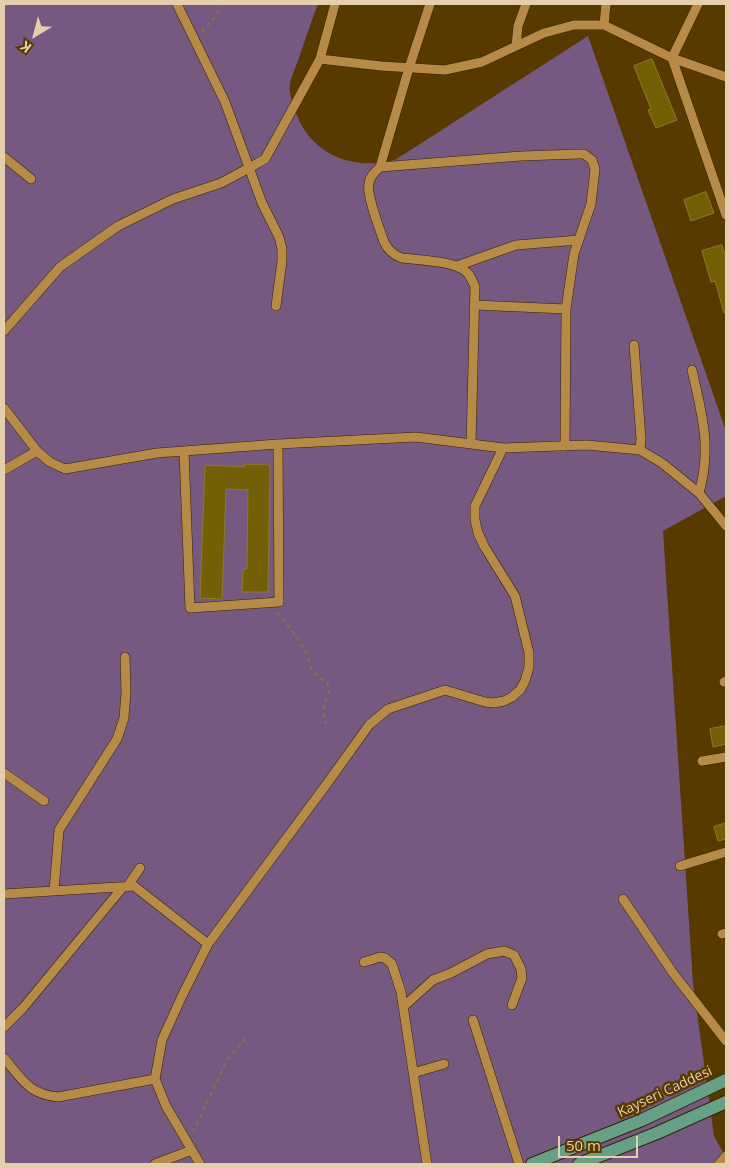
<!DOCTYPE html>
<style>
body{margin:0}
#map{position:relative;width:730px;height:1168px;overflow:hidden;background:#583900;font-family:"Open Sans",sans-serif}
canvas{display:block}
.frame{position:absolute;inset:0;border:5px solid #e5ceae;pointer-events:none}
.north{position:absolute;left:10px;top:10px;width:50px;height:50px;-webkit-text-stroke:4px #583900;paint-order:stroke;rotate:217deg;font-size:14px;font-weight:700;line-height:20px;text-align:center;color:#e5ceae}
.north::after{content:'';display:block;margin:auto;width:18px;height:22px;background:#e5ceae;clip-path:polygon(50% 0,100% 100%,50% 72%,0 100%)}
.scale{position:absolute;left:558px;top:1136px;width:80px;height:22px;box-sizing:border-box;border:2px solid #e5ceae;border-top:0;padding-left:6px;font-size:15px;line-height:18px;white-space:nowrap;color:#e5ceae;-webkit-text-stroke:4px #583900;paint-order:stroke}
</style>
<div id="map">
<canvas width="730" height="1168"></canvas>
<div class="frame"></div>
<div class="north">K</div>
<div class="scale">50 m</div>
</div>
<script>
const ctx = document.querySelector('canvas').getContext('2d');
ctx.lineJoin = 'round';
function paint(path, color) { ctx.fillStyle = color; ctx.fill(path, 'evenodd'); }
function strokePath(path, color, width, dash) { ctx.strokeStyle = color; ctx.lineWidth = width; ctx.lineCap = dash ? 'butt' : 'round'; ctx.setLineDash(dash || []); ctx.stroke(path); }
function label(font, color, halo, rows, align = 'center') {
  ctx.font = font + ' "Open Sans",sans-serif'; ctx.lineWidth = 5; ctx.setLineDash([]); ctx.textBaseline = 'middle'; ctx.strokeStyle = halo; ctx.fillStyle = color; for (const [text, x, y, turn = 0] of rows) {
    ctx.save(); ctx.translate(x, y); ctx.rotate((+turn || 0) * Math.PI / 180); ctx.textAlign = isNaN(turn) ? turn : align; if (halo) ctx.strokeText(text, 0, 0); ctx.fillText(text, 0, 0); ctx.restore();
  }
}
const green = new Path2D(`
 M4,4h314c-7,18 -13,36 -19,54 -3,8 -7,17 -9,25 -1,10 2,21 6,30 15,42 58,58 99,47l193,-124 138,395v65l-63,35 30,452 21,153 12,22v6h-722z`);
const building = new Path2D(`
 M652,59l25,61 -21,8 -8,-18 3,-1 -17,-43z
 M706,192l8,21 -23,8 -7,-21z
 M722,245l4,13v55h-2l-9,-32 -4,1 -9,-31z
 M244,464l26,1 -2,127h-26l1,-23h4l1,-79 -22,-1 -4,110 -22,-1 5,-133 39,2z
 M726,726v18l-13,3 -3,-18z
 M726,823v16l-8,2 -4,-14z`);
const path = new Path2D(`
 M202,32l12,-14 8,-14
 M277,612c11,13 21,26 29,41 3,7 4,15 9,21 5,5 12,6 14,13 2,6 -2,9 -4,14 -3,8 -1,16 1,23
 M193,1132l34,-72 20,-23`);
const minor = new Path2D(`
 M177,4l48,98 37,101 17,34 3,12v12l-6,45
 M430,4l-21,64 -29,99c-5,5 -10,9 -11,16 -3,12 11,46 15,59 4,8 9,13 18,16 16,2 50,3 62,12 6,4 8,10 11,17l-4,157
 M698,4l-26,54 54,157
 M604,25l2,-21
 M516,46l2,-20 8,-22
 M320,59l61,7 64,4 37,-8 62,-29 30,-8h30l68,33 54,19
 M4,157l27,22
 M380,167l141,-11 58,-2h5l8,6 3,9 -4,35 -17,50 -8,55 -1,137
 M457,266l59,-21 63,-5
 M474,305l92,4
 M4,331l56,-64 58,-41 55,-27 48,-16 28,-15 16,-9 55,-100 15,-55
 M634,345l7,94 -1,11
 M692,370c10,45 20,77 7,123
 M4,408l33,43 13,11 15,7 92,-16 121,-9 138,-7 87,11 84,-3 53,5 22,13 37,30 27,33
 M184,451l6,157 89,-6 -1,-158
 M4,470l33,-19
 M724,682l2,-1
 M702,761l24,-4
 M4,773l40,28
 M680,866l46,-14
 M127,887l13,-19
 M54,891l5,-61 58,-91 7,-21 2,-26 -1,-35
 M4,894l130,-8 74,58
 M623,899l50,74 53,68
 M722,934l4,-1
 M364,962l16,-5 5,1 7,6 9,28 26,172
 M403,1007l30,-27 18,-7 36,-19 17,-3 10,4 7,14 1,9 -10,27
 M473,1020l46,144
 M4,1027l19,-19 100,-121
 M4,1058c18,21 24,36 54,39l97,-18
 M413,1073l31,-9
 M155,1164l37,-14
 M200,1164l-34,-58 -11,-27 7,-39 20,-44 26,-52 118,-159 43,-60 19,-16 57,-19 40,12 9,1 10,-2 8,-4 8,-7 5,-9 4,-14v-14l-14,-57 -31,-50 -6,-13 -3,-13v-14l28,-58
 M719,1164l7,-8`);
const major = new Path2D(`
 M532,1164l110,-44 84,-40
 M579,1164l78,-31 69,-31`);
const streetNames = [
 ["Kayseri Caddesi",665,1092,-25]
];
paint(green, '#755980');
paint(building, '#736006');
strokePath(building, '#8d7a2c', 1);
strokePath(minor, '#372200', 10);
strokePath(major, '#372200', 14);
strokePath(path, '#8d7141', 2, [4, 4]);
strokePath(minor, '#b78a48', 9);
strokePath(major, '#66a086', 12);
label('14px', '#e5ceae', '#583900', streetNames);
</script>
